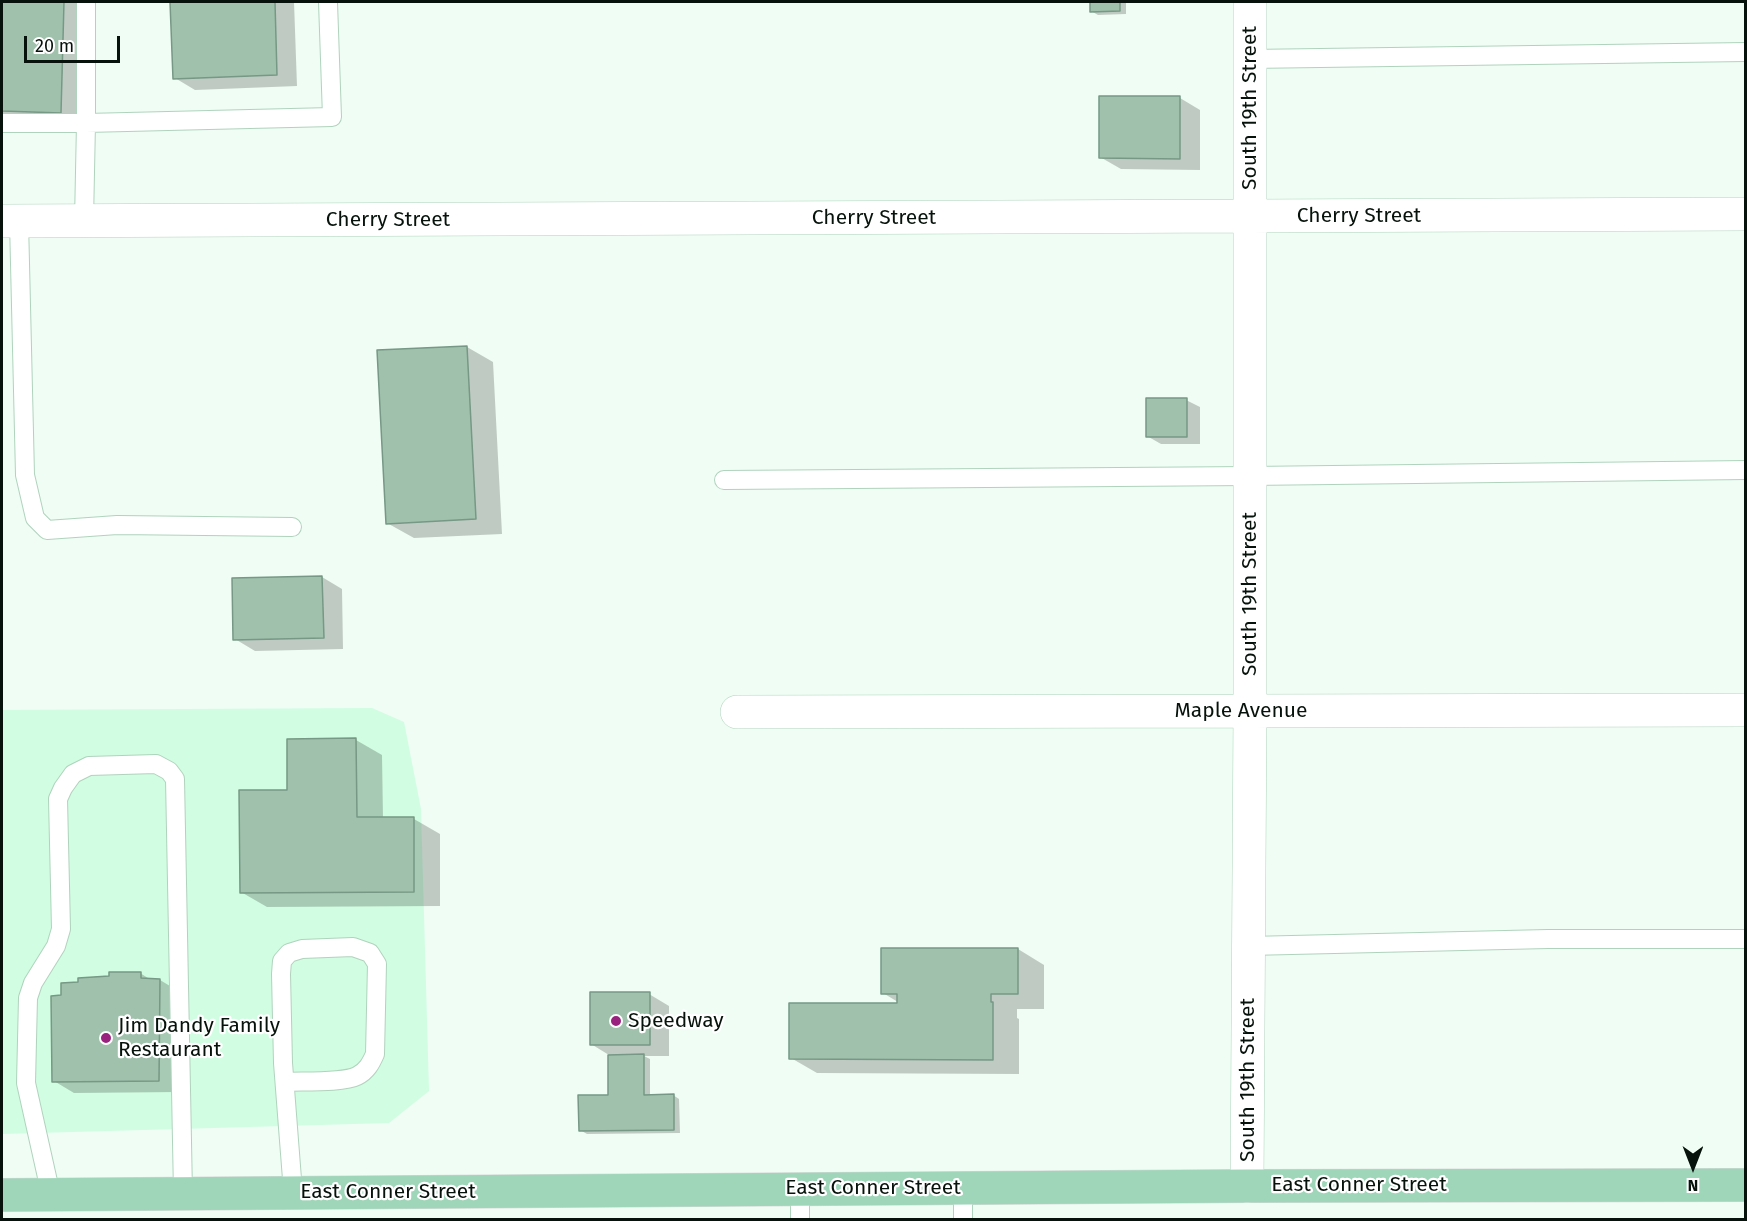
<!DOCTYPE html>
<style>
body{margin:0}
#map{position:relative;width:1747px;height:1221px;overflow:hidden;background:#effdf4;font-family:"Fira Sans",sans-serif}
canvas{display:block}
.frame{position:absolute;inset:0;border:3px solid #06120b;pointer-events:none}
.north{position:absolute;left:1663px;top:1137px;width:60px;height:60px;-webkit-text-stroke:4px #fff;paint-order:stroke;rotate:180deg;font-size:16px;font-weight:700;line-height:24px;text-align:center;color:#06120b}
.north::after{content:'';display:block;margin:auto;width:21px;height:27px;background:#06120b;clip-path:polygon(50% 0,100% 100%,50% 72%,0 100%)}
.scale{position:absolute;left:24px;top:36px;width:96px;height:27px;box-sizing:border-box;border:3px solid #06120b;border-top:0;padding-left:8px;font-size:18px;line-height:21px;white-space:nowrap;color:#06120b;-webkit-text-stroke:4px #fff;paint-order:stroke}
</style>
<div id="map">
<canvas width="1747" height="1221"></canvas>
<div class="frame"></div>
<div class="north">N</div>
<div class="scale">20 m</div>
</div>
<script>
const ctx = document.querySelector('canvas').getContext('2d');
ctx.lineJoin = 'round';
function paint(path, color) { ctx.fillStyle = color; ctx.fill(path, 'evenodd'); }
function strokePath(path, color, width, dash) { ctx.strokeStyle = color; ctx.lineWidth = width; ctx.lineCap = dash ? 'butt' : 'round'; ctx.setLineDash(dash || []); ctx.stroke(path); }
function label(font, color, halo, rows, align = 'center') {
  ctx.font = font + ' "Fira Sans",sans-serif'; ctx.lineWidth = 4.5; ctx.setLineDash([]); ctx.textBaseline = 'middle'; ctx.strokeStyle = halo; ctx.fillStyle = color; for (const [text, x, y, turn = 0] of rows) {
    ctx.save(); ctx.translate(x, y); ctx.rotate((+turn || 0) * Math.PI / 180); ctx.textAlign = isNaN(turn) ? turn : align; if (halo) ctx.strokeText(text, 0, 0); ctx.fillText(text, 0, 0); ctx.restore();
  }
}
const built = new Path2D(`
 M372,708l32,14 17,87 8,282 -40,32 -387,11v-424z`);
const shadow = new Path2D(`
 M2,2h82l-3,122 -79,-5z
 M172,2h122l3,84 -102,4 -20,-12z
 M1091,2h35v12l-28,1 -7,-4z
 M1180,98l20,12v60l-79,-1 -21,-12z
 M467,347l26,15 9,172 -88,4 -27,-15z
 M1186,400l14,7v37h-39l-14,-8z
 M322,577l20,12 1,60 -88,2 -20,-12z
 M356,740l26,15 1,64h31l26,15v72l-173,1 -26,-15 47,-101z
 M1018,949l26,16v44h-27v9l2,1v55l-202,-1 -26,-15 107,-54v-2l-15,-9z
 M140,973l11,7h9l20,12 -1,100 -105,1 -20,-12 9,-85z
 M649,994l20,12v50h-25l6,3v37l23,-1 6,4 1,34 -93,1 -7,-4 30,-33 -1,-42 -18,-11z`);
const building = new Path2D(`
 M2,2h62l-3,111 -59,-2z
 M170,2h105l2,73 -104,4z
 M1090,2h30v9l-30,1z
 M1099,96h81v63l-81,-1z
 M467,346l9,173 -90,5 -9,-174z
 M1146,398h41v39h-41z
 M322,576l2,62 -91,2 -1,-62z
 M356,738l1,79h57v75l-174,1 -1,-103h48v-51z
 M881,948h137v46h-27v8h2v58l-204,-1v-56h108v-9h-16z
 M109,972h32v6l19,1 -1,102 -107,1 -1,-86 10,-1v-12l17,-1v-4l31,-2z
 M590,992h60v53h-60z
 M644,1054v41l30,-1v36l-95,1 -1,-36h30v-40z`);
const service = new Path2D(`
 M86,2v121l246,-6 -4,-115
 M1249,59l497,-7
 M2,123h84l-2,98
 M19,221l6,254 10,43 12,12 70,-5 175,2
 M724,480l526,-4 496,-6
 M1249,946l299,-7h198
 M285,1082c17,-1 58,1 72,-6 10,-5 14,-13 18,-22l2,-90 -7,-11 -17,-6 -51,2 -13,4 -7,8 -1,13 2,89 10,129
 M963,1188v32
 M51,1195l-25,-112 2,-85 5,-15 23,-37 5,-17 -3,-130 5,-11 10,-14 16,-8 67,-2 13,7 6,8 8,414
 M800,1220v-31`);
const minor = new Path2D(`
 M2,221l1744,-7
 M737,712l1009,-2
 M1247,1186l3,-475v-709`);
const primary = new Path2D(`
 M2,1195l1245,-9 499,-1`);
const markers = [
 [616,1021,6,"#98227e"],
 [106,1038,6,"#98227e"]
];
const streetNames = [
 ["South 19th Street",1250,108,-90],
 ["Cherry Street",1359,216],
 ["Cherry Street",874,218],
 ["Cherry Street",388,220],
 ["South 19th Street",1250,594,-90],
 ["Maple Avenue",1241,711],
 ["South 19th Street",1248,1080,-90],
 ["East Conner Street",1359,1185],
 ["East Conner Street",873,1188],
 ["East Conner Street",388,1192]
];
const poiNames = [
 ["Speedway",628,1021],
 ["Jim Dandy Family",118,1026],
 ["Restaurant",118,1050]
];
paint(built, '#d1fde2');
paint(shadow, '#0003');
paint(building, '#a0c2ad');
strokePath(building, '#769884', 1.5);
strokePath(service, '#b0d3bd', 20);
strokePath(minor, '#b0d3bd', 34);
strokePath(primary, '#d7d9d8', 34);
strokePath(service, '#fff', 18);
strokePath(minor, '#fff', 33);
strokePath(primary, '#9fd6b9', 33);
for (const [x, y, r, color] of markers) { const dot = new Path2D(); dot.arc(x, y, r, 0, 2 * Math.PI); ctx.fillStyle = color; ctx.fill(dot); strokePath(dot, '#fff', 2); }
label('21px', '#06120b', '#fff', streetNames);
label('21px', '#06120b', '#fff', poiNames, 'left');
</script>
